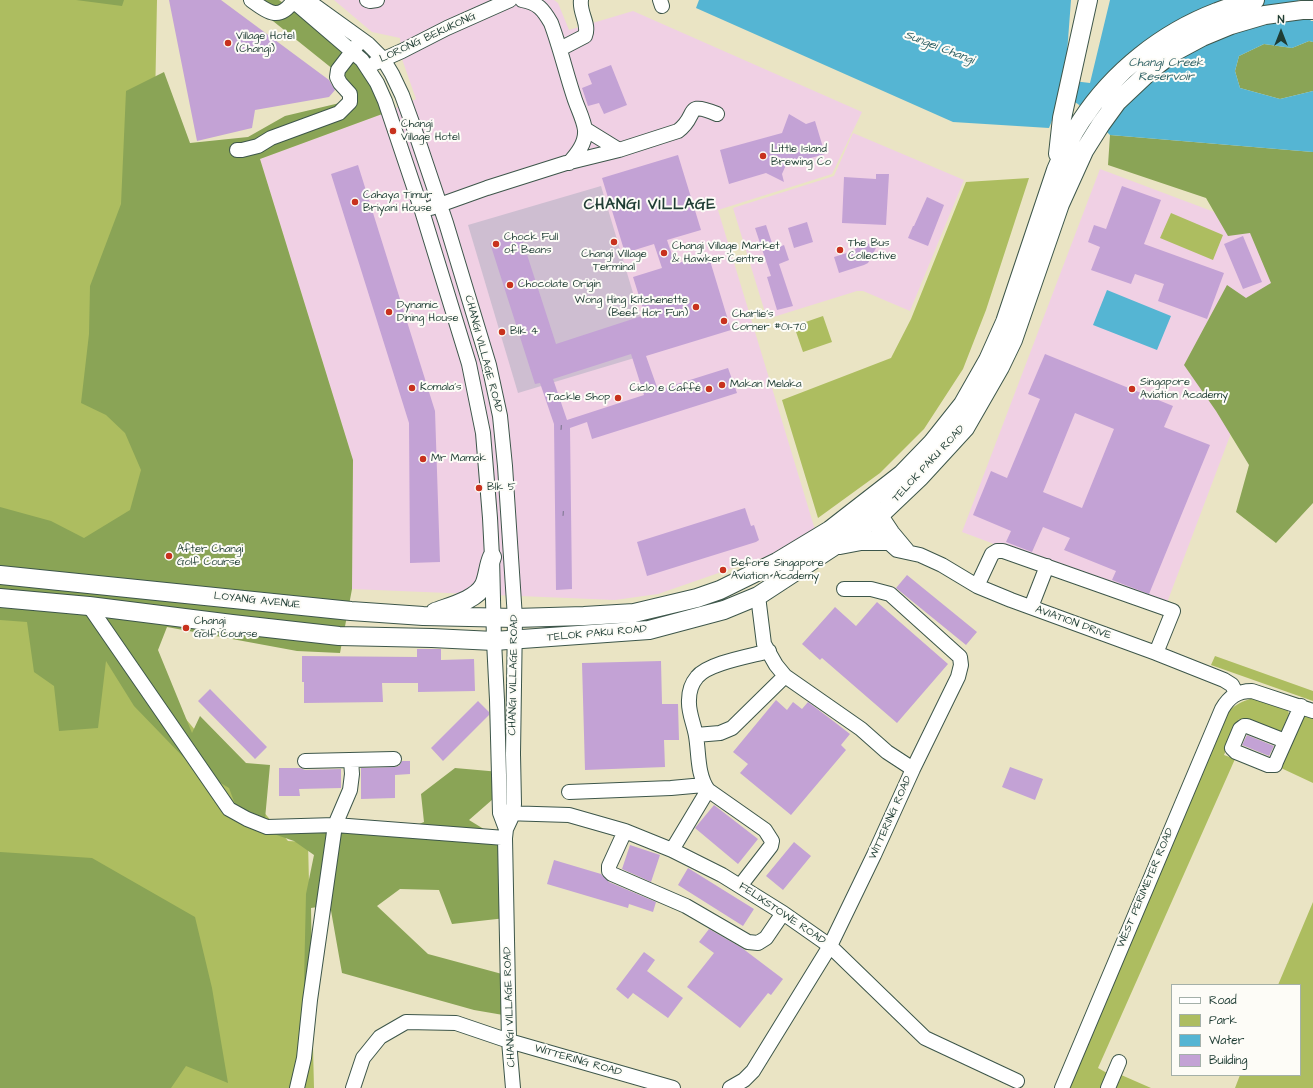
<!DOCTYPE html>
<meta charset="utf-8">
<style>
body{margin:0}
#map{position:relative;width:1313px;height:1088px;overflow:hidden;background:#eae4c4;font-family:"Architects Daughter",sans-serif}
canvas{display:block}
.legend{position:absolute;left:1171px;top:984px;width:130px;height:92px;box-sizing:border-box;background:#fdfcf7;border:1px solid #a4b0a9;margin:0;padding:5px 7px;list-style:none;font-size:12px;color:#1f3d34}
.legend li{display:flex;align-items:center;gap:8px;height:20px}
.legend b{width:20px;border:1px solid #a4b0a9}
.north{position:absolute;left:1261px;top:12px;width:40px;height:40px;-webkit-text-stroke:3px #fdfcf7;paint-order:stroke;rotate:0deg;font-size:11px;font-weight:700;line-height:16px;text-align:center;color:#1f3d34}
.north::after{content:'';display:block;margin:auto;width:14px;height:18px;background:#1f3d34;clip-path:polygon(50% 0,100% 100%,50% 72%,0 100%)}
</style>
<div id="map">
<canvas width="1313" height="1088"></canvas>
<ul class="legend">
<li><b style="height:5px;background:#fff"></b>Road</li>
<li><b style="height:11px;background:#adbd60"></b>Park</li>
<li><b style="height:11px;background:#55b5d3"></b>Water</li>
<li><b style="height:11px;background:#c3a2d5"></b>Building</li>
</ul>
<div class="north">N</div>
</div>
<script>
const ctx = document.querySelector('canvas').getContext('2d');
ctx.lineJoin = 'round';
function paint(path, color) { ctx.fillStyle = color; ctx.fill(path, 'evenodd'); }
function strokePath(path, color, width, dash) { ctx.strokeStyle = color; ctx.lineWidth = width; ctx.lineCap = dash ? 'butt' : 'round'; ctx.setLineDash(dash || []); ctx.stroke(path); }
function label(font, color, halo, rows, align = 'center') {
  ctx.font = font + ' "Architects Daughter",sans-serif'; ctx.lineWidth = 4; ctx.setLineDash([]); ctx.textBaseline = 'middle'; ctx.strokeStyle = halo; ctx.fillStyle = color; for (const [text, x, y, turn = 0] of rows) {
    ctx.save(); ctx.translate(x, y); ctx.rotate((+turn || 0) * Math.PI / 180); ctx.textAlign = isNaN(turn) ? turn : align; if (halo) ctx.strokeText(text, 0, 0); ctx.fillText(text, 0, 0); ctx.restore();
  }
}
const built = new Path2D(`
 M334,0h220l4,3 11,27 64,-19 229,101 -30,62 -114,36 98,323 -34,18 -124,43 -43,6 -263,-11 1,-129 -93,-301 125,-46 31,-14 -14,-40 -2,-21 -28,-6z
 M853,133l111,47 -54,131 -47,-20h-6l-90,28 -34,-111 101,-32z
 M1100,169l202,76 -137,363 -203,-76z`);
const industrial = new Path2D(`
 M601,186l50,167 -133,40 -50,-168z`);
const green = new Path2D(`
 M0,0h157l-13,669 144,172 20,1 6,246h-314z
 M1029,178l-43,132 -23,59 -39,60 -44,44 -62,45 -36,-118 109,-42 20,-39 55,-137z
 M1171,213l52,22 -10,25 -53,-22z
 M823,316l9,26 -29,10 -9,-26z
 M1215,656l98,35v10l-102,-36z
 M1250,699h9l28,9 2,6 -9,21 -41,-16 -15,36 11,4 -137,309 9,5 -6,15h-33l159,-374c6,-8 13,-12 23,-15z
 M1307,715l6,2v66l-32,-15 21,-50z
 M1313,902v186h-78l5,-13h60v-90h-22z
 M1119,1074l32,14h-38z`);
const forest = new Path2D(`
 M76,0h48l-2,6z
 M245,0h34l74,56 16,17 16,40 -125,46 93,301 -1,129 -12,64 -43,-2 -130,-24 -9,23 34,83 8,-17 46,47 24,2 -5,54 37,9 100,3 22,-9 -3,-28 34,-26 45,4 1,20 -32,28 36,22 1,76 -54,6 -13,-34 -39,-1 -23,17 51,48 74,20 7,42 -35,-6 -132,-37 -12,-68 -19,3 2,117 -10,1 3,-132 8,-39 -20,-14 -52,-18 -13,-35 -38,-23 -57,-59 -28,-45 -8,67 -39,3 -5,-45 -20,-14 -7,-50 -27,-2v-113l51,14 33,17 46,-28 11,-40 -16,-37 -19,-18 -25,-12 8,-69 1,-48 31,-82 5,-113 38,-19 26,71 58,-6 37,-21 63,-15 1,-19 -96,-77z
 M1309,41l4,1v49l-33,8 -40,-11 -5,-17 4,-15 25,-12 28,4z
 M1110,135l203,17v351l-37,40 -40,-31 13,-47 -33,-54 -32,-46 43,-80 19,13 25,-15 -21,-50 -22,3 -22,-38 -98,-33z
 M0,852l92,6 103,59 17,71 16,95 -42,-17 -15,22h-171z`);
const water = new Path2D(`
 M699,0h372l-6,80 25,3 20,-83h188l13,21h2v21l-4,-1 -17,7 -28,-4 -25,12 -4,15 5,17 40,11 33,-8v61l-203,-17 -32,-31 -16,-9 -13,33 -96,-6 -257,-114z
 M1107,290l64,26 -14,34 -64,-25z`);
const building = new Path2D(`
 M169,0h52l108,80 6,10 -6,7 -74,13 -3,18 -55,13z
 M611,65l16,40 -23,9 -5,-11 -11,3 -6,-18 10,-4 -4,-10z
 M789,114l17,10 9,-3 10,33 -39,11 -4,9 2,8 -18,-9 -37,11 -9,-34 62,-17z
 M678,155l23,75 -34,10 8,24 33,-10 23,76 -85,26 12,34 70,-22 9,25 -145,46 -5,-17 -17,6 2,161 -16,1 -2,-166 -14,-41 -5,1 -45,-141 30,-10 36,111 89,-29 -12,-38 29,-9 -8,-24 -29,9 -23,-75zM631,354l13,41 -77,25 -14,-41z
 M358,165l77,246 5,151 -30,1 -1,-140 -78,-249z
 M876,174h13l-3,51 -44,-2 2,-46 32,2z
 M1122,186l39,14 -17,44 80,29 -17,46 -49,-18 6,-17 -29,-10 -4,10 -40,-14 9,-23 -12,-5 6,-17 12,4z
 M927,197l17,8 -16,41 -20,-8 5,-12h1z
 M807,222l6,20 -19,6 -6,-20z
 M766,225l8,24 10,-4 5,15 -10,4 14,42 -16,4 -10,-33 4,-1 -16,-48z
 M1243,236l19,46 -19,7 -19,-45z
 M862,240l14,8 -8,15 -4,2 -25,8 -5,-16 19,-6 5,-4z
 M1045,354l128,52 -9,21 46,18 -61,149 -37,-14 4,-9 -52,-21 6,-12 -27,-11 -11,25 -26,-10 5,-11 -38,-16 18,-44 16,7 33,-79 -12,-5zM1075,413l39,16 -32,79 -39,-16z
 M745,508l6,18 3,-1 5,15 -3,2 -109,34 -10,-34z
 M907,575l70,57 -11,13 -70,-57z
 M877,602l71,62 -51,59 -75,-65 -2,2 -18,-16 33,-37 21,19z
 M417,649h24v11l33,-1 1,32 -57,1v-9h-36l1,19 -79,1v-21h-2v-26l115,1z
 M661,661l1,43h16l1,36h-15l1,27 -80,3 -3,-107z
 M210,689l57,58 -12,12 -57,-58z
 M776,700l11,10 6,-8 9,7 6,-7 20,15 22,17 -9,11 5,5 -55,65 -51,-42 8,-9 -15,-12z
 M478,701l11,11v3l-46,46 -12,-13z
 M1247,735l27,11 -5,10 -27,-11z
 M402,761h8v13l-15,1v23l-34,1v-31l34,-1 4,-1z
 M1010,767l33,12 -8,21 -33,-13z
 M279,768h21l5,2 36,-1v19l-42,1 1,7h-21z
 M714,805l44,34 -20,25 -43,-36z
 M794,842l17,14 -28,34 -17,-14z
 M630,845l30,10 -9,27 -29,-13z
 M554,860l47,14 8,8 47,20 -3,10 -24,-8 -1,4 -81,-24z
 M688,868l66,41 -11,17 -65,-41z
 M709,929l33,19 41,31 -12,16 -3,-2 -28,35 -53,-41 27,-34 -15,-11z
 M644,952l11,8 -8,11 36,27 -15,20 -35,-25 -5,6 -12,-10z`);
const minor = new Path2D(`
 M251,0c17,12 28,22 43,0
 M292,0l70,60 15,23 8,18 37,110 47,153 14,69 7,85 2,39 2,84 3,59 3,113 6,16
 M307,0l61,44 15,15 9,15 10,21 12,33 32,95 43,142 11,51 5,50 10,152 -2,136 1,50 -1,10 -7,15 -1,9 4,203 4,47
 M367,0l3,1 7,-1
 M522,0c16,3 21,9 29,23 9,24 15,50 23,74 3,10 10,23 11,33 1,13 -8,24 -16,33
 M660,0l2,6
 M560,49l25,-13c5,-12 -6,-23 -4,-36
 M375,63l27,-12 45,-23 63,-28
 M585,129l34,21
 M237,150h5l16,-4 13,-8 68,-25 11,-11v-8l-10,-11 -3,-6 1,-7 20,-26
 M431,208l56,-20 79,-25 53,-13 59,-19c21,-15 5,-31 39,-17
 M870,499l22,33 15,18
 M866,513l21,28 10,9 23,5 22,10 35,21 34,14 145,53 68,27 8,5 4,8
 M977,586l15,-32 5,-3h6l170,60 -17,42
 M758,596l6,48 12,21 9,11 76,53 26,23 26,17
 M89,606l140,203 18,10 20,8 68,-2 170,13
 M1031,607l16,-41
 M696,735l24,-2 12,-5 53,-52
 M1285,741l-38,-15h-3l-4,3 -8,19 4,4 32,13h7l1,-3 25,-56
 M305,761l89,-2
 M569,792l102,-4 33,-3
 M504,813l65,2 56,16 47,19 50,25 61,38 47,33 95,92 92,43
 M625,831l-16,35v5l3,3 74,32 62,36 10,1 8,-5 17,-25
 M672,850l36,-60
 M740,886l31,-40 1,-5 -7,-11 -57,-40c-11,-15 -9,-37 -12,-54 -2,-12 -8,-24 -7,-36 0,-8 3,-17 8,-23 11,-14 54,-21 72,-26
 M297,1088l7,-30 6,-58 25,-175 15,-35 2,-16 -1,-14
 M353,1088l10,-30 17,-21 26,-15 50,1 53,18 164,47
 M730,1088l14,-8 9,-9 77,-125 44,-91 39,-86 45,-92 3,-12 -1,-8 -70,-63 -19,-5h-27
 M1062,1088l160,-379c7,-12 15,-18 30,-18l61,20
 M1108,1088l11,-26`);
const major = new Path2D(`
 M1058,154l4,-36 26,-118
 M840,545l21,-4h26
 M0,575l351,36 72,5 92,2 69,-2 50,-3 63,-15 23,-8 57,-28 53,-32 72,-56 30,-31 31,-39 25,-44 17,-38 51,-152c7,-17 15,-34 25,-49 32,-49 81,-88 136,-109 12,-5 25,-8 38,-12
 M0,598l89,8 143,18 107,12 93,2 62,3 155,-11 75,-20 34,-14 78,-51 44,-30 40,-38 45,-49 35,-61 13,-27 47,-136 24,-53 17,-27 16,-22 35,-33 22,-17 28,-15 29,-12 34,-10 37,-5h11
 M435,612c16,-6 41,-12 49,-27 4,-9 4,-19 8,-28`);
const markers = [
 [228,43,4,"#c8321e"],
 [393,131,4,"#c8321e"],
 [763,156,4,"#c8321e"],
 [355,202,4,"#c8321e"],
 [614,242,4,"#c8321e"],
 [496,244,4,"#c8321e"],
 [840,250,4,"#c8321e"],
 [664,253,4,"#c8321e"],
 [510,285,4,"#c8321e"],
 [696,307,4,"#c8321e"],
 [389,312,4,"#c8321e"],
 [724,321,4,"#c8321e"],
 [502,332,4,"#c8321e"],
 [722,385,4,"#c8321e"],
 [412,388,4,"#c8321e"],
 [709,389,4,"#c8321e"],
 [1132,389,4,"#c8321e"],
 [618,398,4,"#c8321e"],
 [423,459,4,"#c8321e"],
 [479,488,4,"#c8321e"],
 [169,556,4,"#c8321e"],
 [723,570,4,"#c8321e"],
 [186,628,4,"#c8321e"]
];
const numberNames = [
 ["1",561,428],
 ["1",563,514]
];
const poiNames = [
 ["Village Hotel",236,37],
 ["(Changi)",236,50],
 ["Changi",401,125],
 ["Village Hotel",401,138],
 ["Little Island",771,150],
 ["Brewing Co",771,163],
 ["Cahaya Timur",363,196],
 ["Briyani House",363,209],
 ["Chock Full",504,238],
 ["of Beans",504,251],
 ["The Bus",848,244],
 ["Collective",848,257],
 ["Changi Village Market",672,247],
 ["& Hawker Centre",672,260],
 ["Changi Village",614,255,"center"],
 ["Terminal",614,268,"center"],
 ["Chocolate Origin",518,285],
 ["Wong Hing Kitchenette",688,301,"right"],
 ["(Beef Hor Fun)",688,314,"right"],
 ["Dynamic",397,306],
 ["Dining House",397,319],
 ["Charlie's",732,315],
 ["Corner #01-70",732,328],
 ["Blk 4",510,332],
 ["Singapore",1140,383],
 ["Aviation Academy",1140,396],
 ["Makan Melaka",730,385],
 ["Komala's",420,388],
 ["Ciclo e Caffé",701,389,"right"],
 ["Tackle Shop",610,398,"right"],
 ["Mr Mamak",431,459],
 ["Blk 5",487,488],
 ["After Changi",177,550],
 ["Golf Course",177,563],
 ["Before Singapore",731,564],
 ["Aviation Academy",731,577],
 ["Changi",194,622],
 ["Golf Course",194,635]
];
const streetNames = [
 ["LORONG BEKUKONG",428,38,-25],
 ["CHANGI VILLAGE ROAD",483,354,75],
 ["TELOK PAKU ROAD",929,464,-47],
 ["LOYANG AVENUE",257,601,6],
 ["AVIATION DRIVE",1073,623,20],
 ["TELOK PAKU ROAD",597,634,-5],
 ["CHANGI VILLAGE ROAD",514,675,-89],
 ["WITTERING ROAD",891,818,-66],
 ["WEST PERIMETER ROAD",1146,888,-67],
 ["FELIXSTOWE ROAD",782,914,34],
 ["CHANGI VILLAGE ROAD",510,1007,-92],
 ["WITTERING ROAD",578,1061,16]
];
const waterNames = [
 ["Sungei Changi",939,48,21],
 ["Changi Creek",1166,63],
 ["Reservoir",1166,77]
];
const districtNames = [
 ["CHANGI VILLAGE",650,206]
];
paint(built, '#f0d0e4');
paint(industrial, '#cebed1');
paint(green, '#adbd60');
paint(forest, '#8aa456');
paint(water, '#55b5d3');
paint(building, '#c3a2d5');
strokePath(minor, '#3d564a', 16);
strokePath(major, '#3d564a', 20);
strokePath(minor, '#fff', 14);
strokePath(major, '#fff', 18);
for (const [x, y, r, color] of markers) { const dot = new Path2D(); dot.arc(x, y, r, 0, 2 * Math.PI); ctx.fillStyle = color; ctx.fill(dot); strokePath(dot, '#fdfcf7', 1.5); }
label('9px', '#48565c', null, numberNames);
label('11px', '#1f3d34', '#fdfcf7', poiNames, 'left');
label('11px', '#1f3d34', '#fdfcf7', streetNames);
label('italic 12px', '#2f6164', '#fdfcf7', waterNames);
ctx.letterSpacing = '1px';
label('bold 15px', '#1f3d34', '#fdfcf7', districtNames);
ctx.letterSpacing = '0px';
</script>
